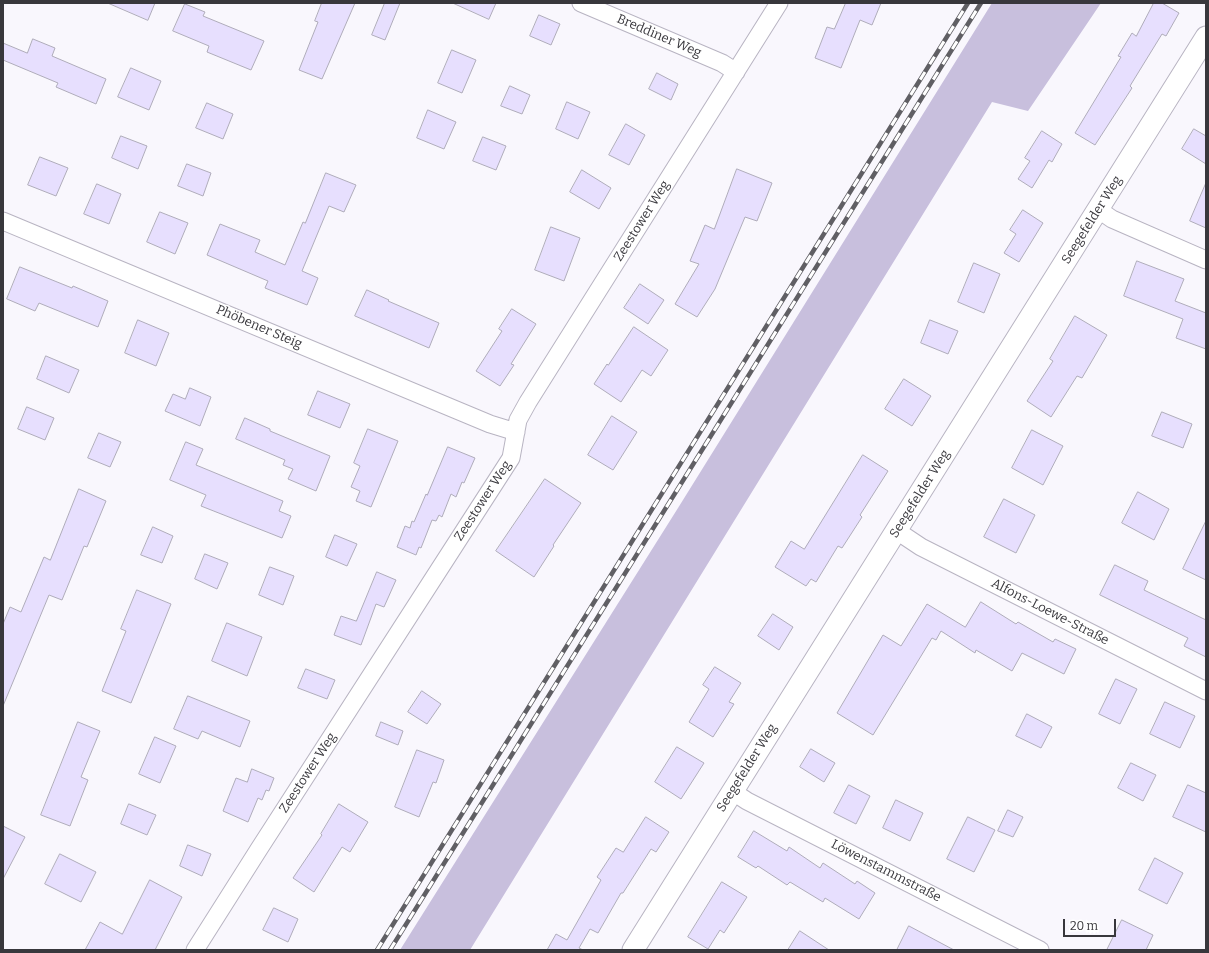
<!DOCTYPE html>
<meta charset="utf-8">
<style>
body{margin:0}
#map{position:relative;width:1209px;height:953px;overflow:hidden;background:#f9f7fd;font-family:Bitter,serif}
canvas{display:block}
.frame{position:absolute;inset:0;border:4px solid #38373c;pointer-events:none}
.scale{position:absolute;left:1063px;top:919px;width:53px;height:18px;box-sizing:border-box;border:2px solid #38373c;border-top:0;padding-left:5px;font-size:12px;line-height:14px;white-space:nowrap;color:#38373c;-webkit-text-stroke:3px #fff;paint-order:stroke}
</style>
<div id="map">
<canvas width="1209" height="953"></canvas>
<div class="frame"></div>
<div class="scale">20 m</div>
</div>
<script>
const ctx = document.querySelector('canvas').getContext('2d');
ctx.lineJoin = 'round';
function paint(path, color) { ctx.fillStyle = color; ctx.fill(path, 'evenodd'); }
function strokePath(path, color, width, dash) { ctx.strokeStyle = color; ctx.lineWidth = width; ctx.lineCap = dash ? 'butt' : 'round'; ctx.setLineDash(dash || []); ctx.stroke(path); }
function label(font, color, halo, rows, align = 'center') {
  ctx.font = font + ' Bitter,serif'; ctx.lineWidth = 3; ctx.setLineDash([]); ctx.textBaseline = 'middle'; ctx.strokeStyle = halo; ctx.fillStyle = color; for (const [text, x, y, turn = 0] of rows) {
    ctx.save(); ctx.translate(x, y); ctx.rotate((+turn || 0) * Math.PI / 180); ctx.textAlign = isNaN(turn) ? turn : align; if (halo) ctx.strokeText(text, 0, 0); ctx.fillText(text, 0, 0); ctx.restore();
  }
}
const green = new Path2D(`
 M992,3h109l-73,108 -36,-9 -522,848h-70l278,-442z`);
const building = new Path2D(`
 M108,3h47l-7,17z
 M322,3h33l-33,76 -23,-9 19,-48 -3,-1z
 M385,3h15l-15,37 -13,-5z
 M453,3h43l-7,16z
 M846,3h35l-9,22 -12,-5 -19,48 -26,-10 12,-31 7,2z
 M1154,3h8l17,10 -13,23 -4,-2 -32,52 2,2 -37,57 -20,-12 46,-76 -3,-1 14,-23 4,3z
 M185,4l20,8 -2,4 61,25 -13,29 -44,-18 2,-6 -36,-15z
 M539,15l21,9 -9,21 -21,-9z
 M33,39l22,9 -3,8 54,23 -10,25 -40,-17 2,-4 -55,-23v-17l24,10z
 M452,50l24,10 -14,33 -24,-10z
 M131,68l30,13 -12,29 -31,-13z
 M657,73l21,11 -7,16 -22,-11z
 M510,86l20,9 -8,19 -21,-8z
 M567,102l23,10 -12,27 -22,-10z
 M207,103l26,11 -10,25 -27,-11z
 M428,110l28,12 -12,27 -27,-11z
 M626,124l19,11 -16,30 -20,-10z
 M1194,129l12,7v28l-24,-15z
 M1042,131l20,13 -10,18 -3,-2 -17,28 -14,-9 12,-18 -5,-3z
 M121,136l26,10 -9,23 -26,-11z
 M483,137l23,9 -10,24 -23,-9z
 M40,157l28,11 -12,28 -28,-11z
 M187,164l24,9 -8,23 -25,-10z
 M737,169l35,14 -15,38 -12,-4 -30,72 -18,28 -22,-13 24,-40 -9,-3 15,-36 9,4z
 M582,170l29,18 -12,21 -29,-17z
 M326,173l30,12 -12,27 -15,-6 -27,65 16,7 -11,27 -42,-17 3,-7 -61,-26 13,-31 40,16 -5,12 30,13 18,-43 2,1z
 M1206,183v45l-16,-7z
 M97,184l24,10 -12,30 -25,-10z
 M1023,210l20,13 -24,39 -15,-9 12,-19 -6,-4z
 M160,212l28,11 -13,31 -28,-12z
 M551,227l29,11 -16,43 -29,-11z
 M1137,261l47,18 -9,22 31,12v36l-30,-11 7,-19 -59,-23z
 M974,263l26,11 -16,39 -26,-11z
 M20,267l52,21 1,-2 35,15 -10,26 -59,-24 -4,8 -28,-12z
 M640,284l24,16 -16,24 -24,-16z
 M367,290l22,10 -1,1 51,22 -10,25 -74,-32z
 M512,309l24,15 -25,40 3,1 -14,21 -24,-15 26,-40 -3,-2z
 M1075,316l32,19 -25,43 -5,-2 -26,41 -24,-16 26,-40 -3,-2z
 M138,320l31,13 -13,33 -31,-13z
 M930,320l28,11 -10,23 -27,-11z
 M634,327l34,23 -17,26 -9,-6 -21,32 -27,-18 13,-20 1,1z
 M46,356l33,14 -10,23 -32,-14z
 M904,379l27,17 -19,30 -27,-17z
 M190,388l21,9 -11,29 -35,-15 8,-17 12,5z
 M318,391l32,13 -10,24 -32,-13z
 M27,407l27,11 -9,22 -27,-11z
 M1162,412l30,12 -9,24 -31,-12z
 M612,416l25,16 -24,38 -25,-15z
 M245,418l25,11v2l60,25 -14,35 -28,-12 5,-10 -10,-4 2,-5 -49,-21z
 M368,429l30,12 -27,66 -15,-6 4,-10 -9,-4 9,-21 -6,-3z
 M1032,430l31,16 -20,39 -31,-17z
 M99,433l22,9 -11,25 -22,-9z
 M186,442l17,7 -7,16 87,36 -4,10 12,5 -9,22 -81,-32 5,-11 -36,-15z
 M448,447l27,11 -11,25 -2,-1 -6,15 -5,-3 -9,23 -3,-2 -3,6 -4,-1 -11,28 -2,-1 -3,8 -19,-8 8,-21 5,2 2,-7 2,1 12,-28 1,1z
 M863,455l25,16 -28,44 2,2 -20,31 -4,-2 -22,36 -5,-3 -5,7 -31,-19 16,-26 13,8z
 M545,479l36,24 -28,42 1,1 -20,31 -38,-26z
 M79,489l27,12 -19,46 -3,-1 -22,54 -13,-5 -46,111v-82l7,-17 11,5 23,-55 6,3z
 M1138,492l31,17 -15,31 -32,-17z
 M1004,499l31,16 -19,38 -32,-16z
 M1206,521v59l-23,-11z
 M153,527l20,9 -11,27 -21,-8z
 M335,535l22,9 -10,22 -21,-9z
 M205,554l23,9 -11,26 -22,-10z
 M1115,565l33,16 -4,9 62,30v37l-22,-11 4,-8 -88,-43z
 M270,567l24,9 -11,29 -24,-10z
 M377,572l19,8 -12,27 -8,-3 -15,41 -27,-10 7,-19 15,5z
 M137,590l34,14 -40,99 -29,-12 24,-60 -5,-2z
 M981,602l35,22 2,-2 35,20 2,-3 21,10 -12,25 -42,-21 -10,18 -36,-21 -1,3 -34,-22 -5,9 -4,-2 -59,97 -36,-22 46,-78 18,11 26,-42 38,23z
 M773,614l20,13 -14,23 -21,-14z
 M227,623l35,14 -15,39 -35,-15z
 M715,667l26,16 -12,19 5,2 -21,33 -24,-15 20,-33 -6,-4z
 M306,669l29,11 -8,19 -29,-11z
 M1116,679l21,10 -17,35 -21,-10z
 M422,691l19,13 -14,20 -19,-12z
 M188,696l62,25 -10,26 -38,-16 -4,8 -24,-10z
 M1165,702l30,14 -15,32 -30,-14z
 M1027,714l25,13 -11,21 -25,-12z
 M78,722l22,9 -19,46 7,3 -18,46 -29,-11z
 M381,722l22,9 -5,14 -22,-9z
 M155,737l21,9 -16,37 -21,-9z
 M677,747l27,16 -23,36 -26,-17z
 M811,749l24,14 -11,19 -24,-15z
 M417,750l27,10 -8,23 -3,-1 -14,35 -24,-10z
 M1131,763l25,12 -13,26 -25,-13z
 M252,769l22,9 -5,13 -3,-1 -4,10 -4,-2 -10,24 -25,-11 13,-33 11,4z
 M849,785l21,11 -14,28 -22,-11z
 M1188,785l18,8v39l-33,-15z
 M896,800l27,13 -13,28 -27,-13z
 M129,804l27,11 -9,20 -26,-11z
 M339,804l29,18 -18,30 -8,-5 -28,45 -21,-14 29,-43 -1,-1z
 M1008,810l15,7 -10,20 -15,-6z
 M646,817l23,15 -13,20 -5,-3 -28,44h-2l-23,40 -8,-4 -11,19 4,2h-36l9,-16 11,6 34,-60 -4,-3 19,-29 7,4z
 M968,817l27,13 -21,42 -27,-13z
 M3,826l22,11 -22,42z
 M754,831l33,20 2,-4 31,21 3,-5 32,21 2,-3 18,12 -16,26 -34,-21 -2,4 -33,-20 -3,3 -29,-19 -2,2 -18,-11z
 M188,845l23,9 -9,22 -22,-10z
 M60,854l36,18 -15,30 -36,-18z
 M1155,858l28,15 -16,31 -28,-14z
 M150,880l32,17 -27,53h-70l15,-28 22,12z
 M722,882l25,15 -23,36 -4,-3 -12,19 -20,-12z
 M274,908l24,11 -10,23 -25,-12z
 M1122,920l31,15 -7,15h-39z
 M909,926l45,24h-57z
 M800,931l29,19h-41z`);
const minor = new Path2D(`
 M581,3l141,60 14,9
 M1099,210l13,9 94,41
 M3,221l487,203 26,8
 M897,531l24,16 285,144
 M732,791l15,10 293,149
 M195,950l64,-101 252,-391 7,-38 10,-18 251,-399`);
const tertiary = new Path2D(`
 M633,950l573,-913`);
const rail = new Path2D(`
 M377,950l591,-947
 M390,950l591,-947`);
const streetNames = [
 ["Breddiner Weg",659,36,23],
 ["Seegefelder Weg",1092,220,-58],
 ["Zeestower Weg",642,221,-58],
 ["Phöbener Steig",259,327,23],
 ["Seegefelder Weg",920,494,-58],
 ["Zeestower Weg",483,501,-57],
 ["Alfons-Loewe-Straße",1050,612,27],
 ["Seegefelder Weg",747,768,-58],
 ["Zeestower Weg",308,773,-57],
 ["Löwenstammstraße",886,871,27]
];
paint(green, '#c8bfdd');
paint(building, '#e7dffe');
strokePath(building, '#afacba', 1);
strokePath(minor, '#b8b4c2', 19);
strokePath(tertiary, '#b8b4c2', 23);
strokePath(minor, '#fff', 17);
strokePath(tertiary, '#fff', 21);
strokePath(rail, '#605f64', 4.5);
strokePath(rail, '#fff', 3, [9]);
label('13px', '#38373c', '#fff', streetNames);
</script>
